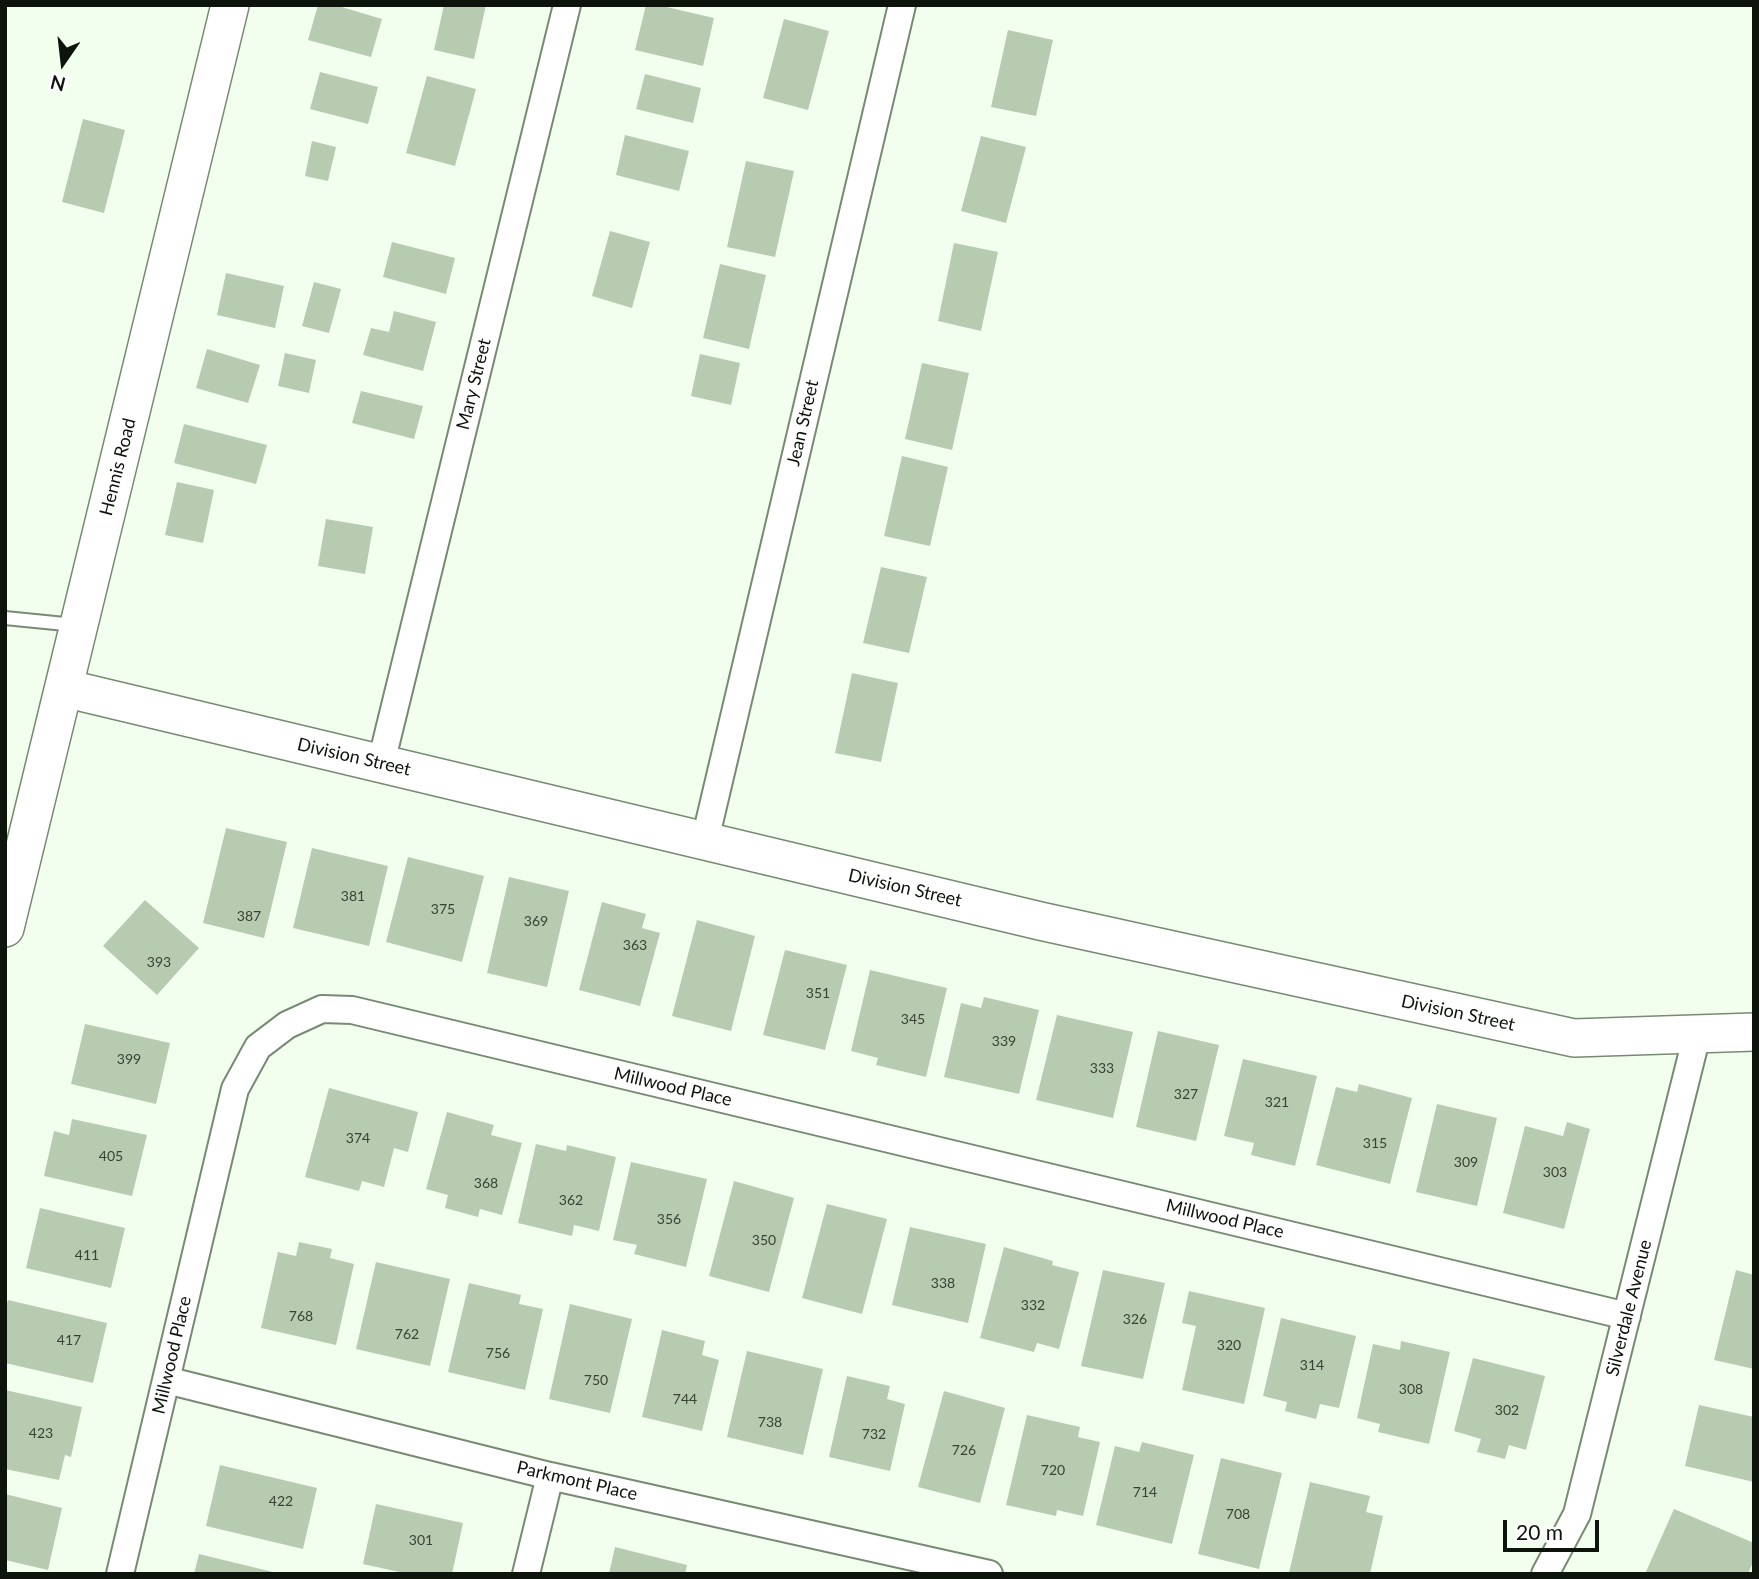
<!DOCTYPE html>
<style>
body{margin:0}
#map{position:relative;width:1759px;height:1579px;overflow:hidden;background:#f2ffee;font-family:Lato,sans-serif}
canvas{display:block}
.frame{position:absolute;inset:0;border:7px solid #0d140b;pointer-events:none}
.north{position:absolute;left:28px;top:28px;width:70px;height:70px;-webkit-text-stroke:5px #fff;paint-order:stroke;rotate:194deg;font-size:19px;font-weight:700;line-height:28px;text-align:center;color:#0d140b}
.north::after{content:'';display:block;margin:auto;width:24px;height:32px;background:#0d140b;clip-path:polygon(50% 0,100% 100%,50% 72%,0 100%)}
.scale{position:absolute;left:1503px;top:1520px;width:96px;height:32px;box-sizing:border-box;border:4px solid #0d140b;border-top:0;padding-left:9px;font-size:21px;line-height:24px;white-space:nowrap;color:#0d140b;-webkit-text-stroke:5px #fff;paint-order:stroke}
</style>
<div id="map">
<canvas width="1759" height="1579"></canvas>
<div class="frame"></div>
<div class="north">N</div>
<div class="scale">20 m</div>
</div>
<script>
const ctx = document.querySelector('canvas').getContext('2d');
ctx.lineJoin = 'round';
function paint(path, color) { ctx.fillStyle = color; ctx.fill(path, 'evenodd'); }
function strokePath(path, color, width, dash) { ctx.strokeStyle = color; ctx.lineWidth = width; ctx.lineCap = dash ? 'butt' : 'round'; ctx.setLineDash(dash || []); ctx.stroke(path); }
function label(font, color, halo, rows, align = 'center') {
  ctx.font = font + ' Lato,sans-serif'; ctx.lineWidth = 7; ctx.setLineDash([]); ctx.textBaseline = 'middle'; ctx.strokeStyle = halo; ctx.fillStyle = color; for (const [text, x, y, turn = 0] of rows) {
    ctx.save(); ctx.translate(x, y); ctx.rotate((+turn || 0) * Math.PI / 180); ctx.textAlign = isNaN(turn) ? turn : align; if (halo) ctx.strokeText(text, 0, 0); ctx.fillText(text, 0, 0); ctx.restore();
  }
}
const building = new Path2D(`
 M318,5h17l47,14 -11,38 -63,-17z
 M444,5h42l-12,54 -40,-9z
 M646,5h12l56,13 -11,48 -68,-16z
 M784,19l45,12 -21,79 -45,-12z
 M1008,30l45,10 -17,76 -45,-9z
 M320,72l58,15 -10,37 -58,-15z
 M645,74l56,14 -8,35 -57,-14z
 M427,76l49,13 -21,77 -49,-13z
 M83,119l42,11 -21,83 -42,-11z
 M625,135l64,16 -10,40 -63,-16z
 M981,136l45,11 -20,76 -45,-12z
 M312,141l24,6 -8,34 -23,-5z
 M746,161l48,10 -19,86 -48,-10z
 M610,231l40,11 -18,66 -40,-12z
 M392,242l63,16 -9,36 -63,-17z
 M954,243l44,9 -17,79 -43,-10z
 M720,264l46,11 -17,74 -46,-11z
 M226,273l58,13 -9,42 -58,-13z
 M314,282l27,7 -12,44 -27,-7z
 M394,311l42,11 -13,49 -60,-16 8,-27 18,4z
 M207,349l53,16 -12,38 -52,-15z
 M285,353l31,7 -7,33 -31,-7z
 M700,354l40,9 -9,42 -40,-9z
 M922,363l47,10 -17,77 -47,-11z
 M361,391l62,15 -9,33 -62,-16z
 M184,424l83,21 -11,39 -82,-21z
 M902,456l46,11 -18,79 -46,-10z
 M177,482l37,8 -11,53 -38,-8z
 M326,519l47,8 -8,47 -47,-8z
 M881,567l46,10 -18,76 -46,-10z
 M852,673l46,10 -17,79 -46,-9z
 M226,828l61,14 -23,96 -61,-15z
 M312,848l76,18 -19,80 -76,-18z
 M408,857l76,19 -22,86 -76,-20z
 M509,877l60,14 -22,96 -60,-14z
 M145,900l54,48 -42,47 -54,-49z
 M602,902l44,12 -4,14 18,5 -20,73 -61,-16z
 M697,920l58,16 -24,95 -59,-15z
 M785,950l62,15 -22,85 -62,-15z
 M870,970l77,18 -21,89 -50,-12 2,-7 -27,-7z
 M984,997l55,13 -20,84 -75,-17 17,-74 20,5z
 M1057,1015l76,17 -20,86 -77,-18z
 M85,1024l85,19 -14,61 -85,-20z
 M1158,1031l61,14 -23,96 -60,-14z
 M1243,1059l74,17 -22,90 -44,-11 3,-12 -30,-7z
 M1359,1084l53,14 -22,86 -74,-19 20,-78 21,5z
 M329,1088l89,24 -10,40 -14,-4 -10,39 -22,-6 -3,10 -54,-14z
 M1437,1104l60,14 -20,88 -61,-14z
 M447,1112l47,13 -3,10 31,8 -20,72 -22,-6 -2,8 -33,-9 3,-13 -22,-6z
 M72,1119l75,16 -15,61 -88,-20 10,-45 15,4z
 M1567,1122l23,7 -26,100 -61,-16 22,-87 38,10z
 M536,1144l30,7 1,-6 49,12 -17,74 -25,-6 -2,11 -54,-13z
 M631,1162l76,17 -21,88 -52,-13 3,-9 -24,-5z
 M734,1181l60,17 -25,94 -60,-16z
 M827,1204l60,15 -25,95 -60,-16z
 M40,1208l85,20 -14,60 -85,-20z
 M910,1227l76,17 -18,79 -76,-18z
 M299,1242l33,7 -2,9 24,6 -18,81 -75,-17 17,-76 18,4z
 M1004,1247l49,14 -1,4 27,7 -20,77 -22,-6 -3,9 -54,-14z
 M376,1262l74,17 -20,87 -74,-17z
 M1103,1270l62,13 -22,96 -62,-13z
 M1736,1270l18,5v94l-40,-9z
 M469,1283l52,12 -2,9 24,5 -18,81 -77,-18z
 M1189,1291l76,17 -21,96 -62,-14 14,-64 -14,-3z
 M8,1300l99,23 -14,60 -88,-20v-52z
 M570,1304l62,15 -22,94 -61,-14z
 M1281,1318l75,18 -17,72 -19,-4 -4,15 -31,-8 2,-9 -24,-6z
 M662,1330l43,11 -3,14 17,5 -17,71 -60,-14z
 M1401,1341l49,11 -21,92 -51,-12 2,-8 -23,-6 16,-74 27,6z
 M747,1351l76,18 -20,86 -76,-18z
 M1473,1358l72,18 -19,74 -17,-5 -4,14 -28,-7 4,-13 -27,-8z
 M847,1376l43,10 -3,13 18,5 -15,67 -61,-14z
 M5,1390l77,17 -11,50 -6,-2 -6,25 -54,-11z
 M944,1391l61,17 -25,95 -62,-16z
 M1699,1405l55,12v65l-69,-16z
 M1027,1415l53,12 -2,10 22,5 -17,74 -26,-6 -1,6 -50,-11z
 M1142,1442l52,13 -22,89 -76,-19 19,-79 24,6z
 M1221,1458l61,15 -23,96 -61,-15z
 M220,1465l97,23 -14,61 -97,-23z
 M1310,1482l60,14 -4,16 17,4 -13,58 -81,-1z
 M5,1494l57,14 -14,62 -43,-10z
 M376,1504l87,19 -11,51h-44l-45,-10z
 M1674,1509l80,34v17l-6,14h-103z
 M615,1547l72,18 -2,9h-76z
 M199,1554l78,19v1h-83z`);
const lane = new Path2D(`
 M5,618l70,7`);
const street = new Path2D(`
 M381,763l186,-758
 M705,840l197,-835
 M166,1380l384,96 439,98
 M120,1574l115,-485 23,-42 29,-22 35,-16 30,1 1275,306
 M526,1574l24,-98
 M1545,1574l32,-60 120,-479`);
const secondary = new Path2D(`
 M64,688l976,233 534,117 180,-6
 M5,928l225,-923`);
const numberNames = [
 ["381",353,896],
 ["375",443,909],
 ["387",249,916],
 ["369",536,921],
 ["363",635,945],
 ["393",159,962],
 ["351",818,993],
 ["345",913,1019],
 ["339",1004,1041],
 ["399",129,1059],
 ["333",1102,1068],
 ["327",1186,1094],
 ["321",1277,1102],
 ["374",358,1138],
 ["315",1375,1143],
 ["405",111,1156],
 ["309",1466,1162],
 ["303",1555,1172],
 ["368",486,1183],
 ["362",571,1200],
 ["356",669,1219],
 ["350",764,1240],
 ["411",87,1255],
 ["338",943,1283],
 ["332",1033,1305],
 ["768",301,1316],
 ["326",1135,1319],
 ["762",407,1334],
 ["417",69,1340],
 ["320",1229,1345],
 ["756",498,1353],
 ["314",1312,1365],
 ["750",596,1380],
 ["308",1411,1389],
 ["744",685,1399],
 ["302",1507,1410],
 ["738",770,1422],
 ["423",41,1433],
 ["732",874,1434],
 ["726",964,1450],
 ["720",1053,1470],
 ["714",1145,1492],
 ["422",281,1501],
 ["708",1238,1514],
 ["301",421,1540]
];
const streetNames = [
 ["Mary Street",474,384,-76],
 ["Jean Street",803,423,-77],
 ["Hennis Road",118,467,-76],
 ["Division Street",354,757,13],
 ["Division Street",905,888,13],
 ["Division Street",1458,1013,12],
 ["Millwood Place",673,1087,13],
 ["Millwood Place",1225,1219,13],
 ["Silverdale Avenue",1629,1308,-76],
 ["Millwood Place",172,1355,-77],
 ["Parkmont Place",577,1481,13]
];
paint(building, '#b7cbb1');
strokePath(lane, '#778a72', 16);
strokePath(street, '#778a72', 30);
strokePath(secondary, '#778a72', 40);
strokePath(lane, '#fff', 12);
strokePath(street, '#fff', 26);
strokePath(secondary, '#fff', 37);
label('14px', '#384234', null, numberNames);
label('18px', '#0d140b', '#fff', streetNames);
</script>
